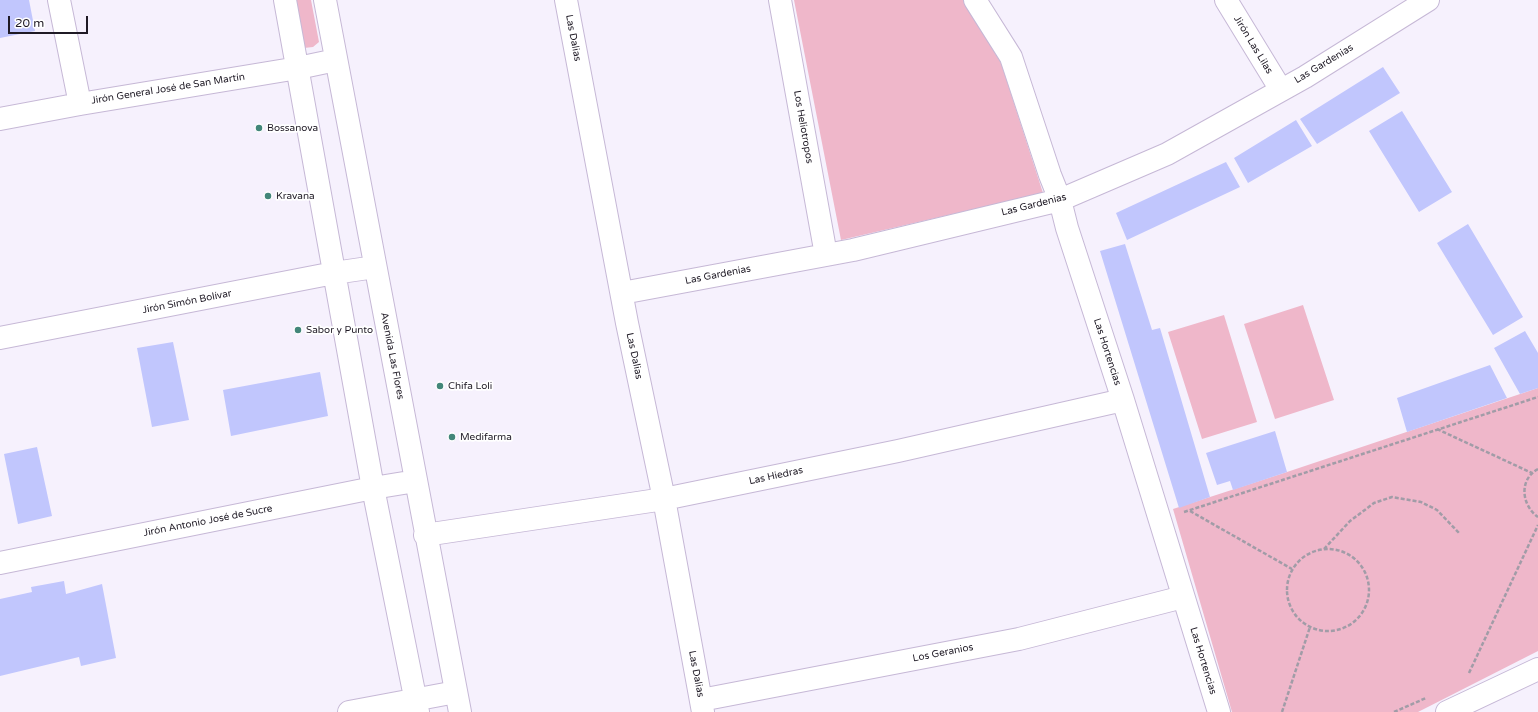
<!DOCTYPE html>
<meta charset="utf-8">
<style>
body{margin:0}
#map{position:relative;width:1538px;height:712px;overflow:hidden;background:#f6f1fd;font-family:"Varela Round",sans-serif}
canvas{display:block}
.scale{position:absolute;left:8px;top:16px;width:80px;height:18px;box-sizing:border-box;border:2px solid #1f1a25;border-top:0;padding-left:5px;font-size:12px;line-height:14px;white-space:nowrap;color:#1f1a25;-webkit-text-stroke:3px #fff;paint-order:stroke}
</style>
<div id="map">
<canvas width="1538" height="712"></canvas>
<div class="scale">20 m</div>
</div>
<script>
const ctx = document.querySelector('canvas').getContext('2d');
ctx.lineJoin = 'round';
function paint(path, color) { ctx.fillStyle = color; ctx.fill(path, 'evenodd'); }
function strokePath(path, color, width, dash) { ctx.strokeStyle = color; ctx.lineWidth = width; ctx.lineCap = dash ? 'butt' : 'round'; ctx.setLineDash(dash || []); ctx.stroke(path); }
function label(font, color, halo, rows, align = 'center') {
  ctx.font = font + ' "Varela Round",sans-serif'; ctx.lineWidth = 3.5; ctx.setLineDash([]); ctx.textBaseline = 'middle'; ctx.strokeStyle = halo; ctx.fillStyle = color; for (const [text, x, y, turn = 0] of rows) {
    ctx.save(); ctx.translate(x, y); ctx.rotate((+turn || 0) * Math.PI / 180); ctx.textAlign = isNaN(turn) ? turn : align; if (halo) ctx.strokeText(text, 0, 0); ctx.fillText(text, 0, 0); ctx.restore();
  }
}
const green = new Path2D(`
 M291,0h20l8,42 -6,5 -9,1z
 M794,0h169l38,63 42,130 -202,47z
 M1303,305l31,95 -59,19 -31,-95z
 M1224,315l33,107 -55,17 -34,-107z
 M1538,388v263l-120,61h-186l-59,-203 114,-37z`);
const building = new Path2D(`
 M0,0h29l6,31 -35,7z
 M1383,67l17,26 -83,51 -17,-25z
 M1402,111l50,81 -33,20 -50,-81z
 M1296,120l16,26 -64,37 -14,-25z
 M1226,162l14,25 -113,53 -11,-27z
 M1468,224l55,93 -30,18 -56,-92z
 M1125,244l27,86 8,-2 50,169 -31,11 -79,-257z
 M1525,331l13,22v35l-18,6 -26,-46z
 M173,342l16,78 -37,7 -15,-79z
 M1490,365l17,33 -100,34 -10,-34z
 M320,372l8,44 -97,20 -8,-46z
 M1275,431l12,41 -54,18 -3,-9 -13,4 -11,-32z
 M37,447l15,69 -34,8 -14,-70z
 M64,581l2,13 36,-10 14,74 -35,8 -2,-9 -79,19v-77l32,-7 -1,-5z`);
const path = new Path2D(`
 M1437,429l95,44
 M1538,469c-20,11 -16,37 0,48
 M1190,511l102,58
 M1184,512l354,-115
 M1287 590a41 41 0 1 1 82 0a41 41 0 1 1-82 0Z
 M1324,549l26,-28 24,-18 18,-6 29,5 16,8 23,24
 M1469,673l69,-148
 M1282,712l28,-85
 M1394,712l32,-14`);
const minor = new Path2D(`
 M59,0l21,104
 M285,0l88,488 45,224
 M325,0l135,712
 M566,0l61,323 37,176 39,213
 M780,0l46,255
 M975,0l36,57 39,118 10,25 7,28 56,172 96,312
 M1226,0l55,90
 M0,119l80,-15 218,-36 38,-8
 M622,293l231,-43 207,-50 107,-46 138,-77 123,-77
 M0,338l334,-65 41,-6
 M425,535l239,-36 234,-48 225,-51
 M0,563l373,-75 43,-7
 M701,700l318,-61 164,-42
 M349,712l107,-20
 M1447,712l91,-43`);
const markers = [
 [259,128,4,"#428679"],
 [268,196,4,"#428679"],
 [298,330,4,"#428679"],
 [440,386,4,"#428679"],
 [452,437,4,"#428679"]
];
const streetNames = [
 ["Las Dalias",573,38,79],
 ["Jirón Las Lilas",1253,45,59],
 ["Las Gardenias",1324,64,-31],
 ["Jirón General José de San Martín",168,89,-9],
 ["Los Heliotropos",803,127,80],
 ["Las Gardenias",1034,205,-14],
 ["Las Gardenias",718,275,-11],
 ["Jirón Simón Bolívar",187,302,-11],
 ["Las Hortencias",1107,352,72],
 ["Avenida Las Flores",392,356,79],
 ["Las Dalias",634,356,78],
 ["Las Hiedras",776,476,-12],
 ["Jirón Antonio José de Sucre",208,521,-11],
 ["Los Geranios",943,653,-11],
 ["Las Hortencias",1203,661,73],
 ["Las Dalias",696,674,79]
];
const poiNames = [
 ["Bossanova",267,128],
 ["Kravana",276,196],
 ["Sabor y Punto",306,330],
 ["Chifa Loli",448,386],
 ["Medifarma",460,437]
];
paint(green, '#efb7ca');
paint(building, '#c1c6fd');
strokePath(minor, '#c6b8d6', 24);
strokePath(path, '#a19ca7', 2.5, [4, 2]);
strokePath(minor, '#fff', 22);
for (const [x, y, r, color] of markers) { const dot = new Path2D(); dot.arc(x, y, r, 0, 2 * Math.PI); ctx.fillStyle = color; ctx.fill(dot); strokePath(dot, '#fff', 1.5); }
label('10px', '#1f1a25', '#fff', streetNames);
label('10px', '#1f1a25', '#fff', poiNames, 'left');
</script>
